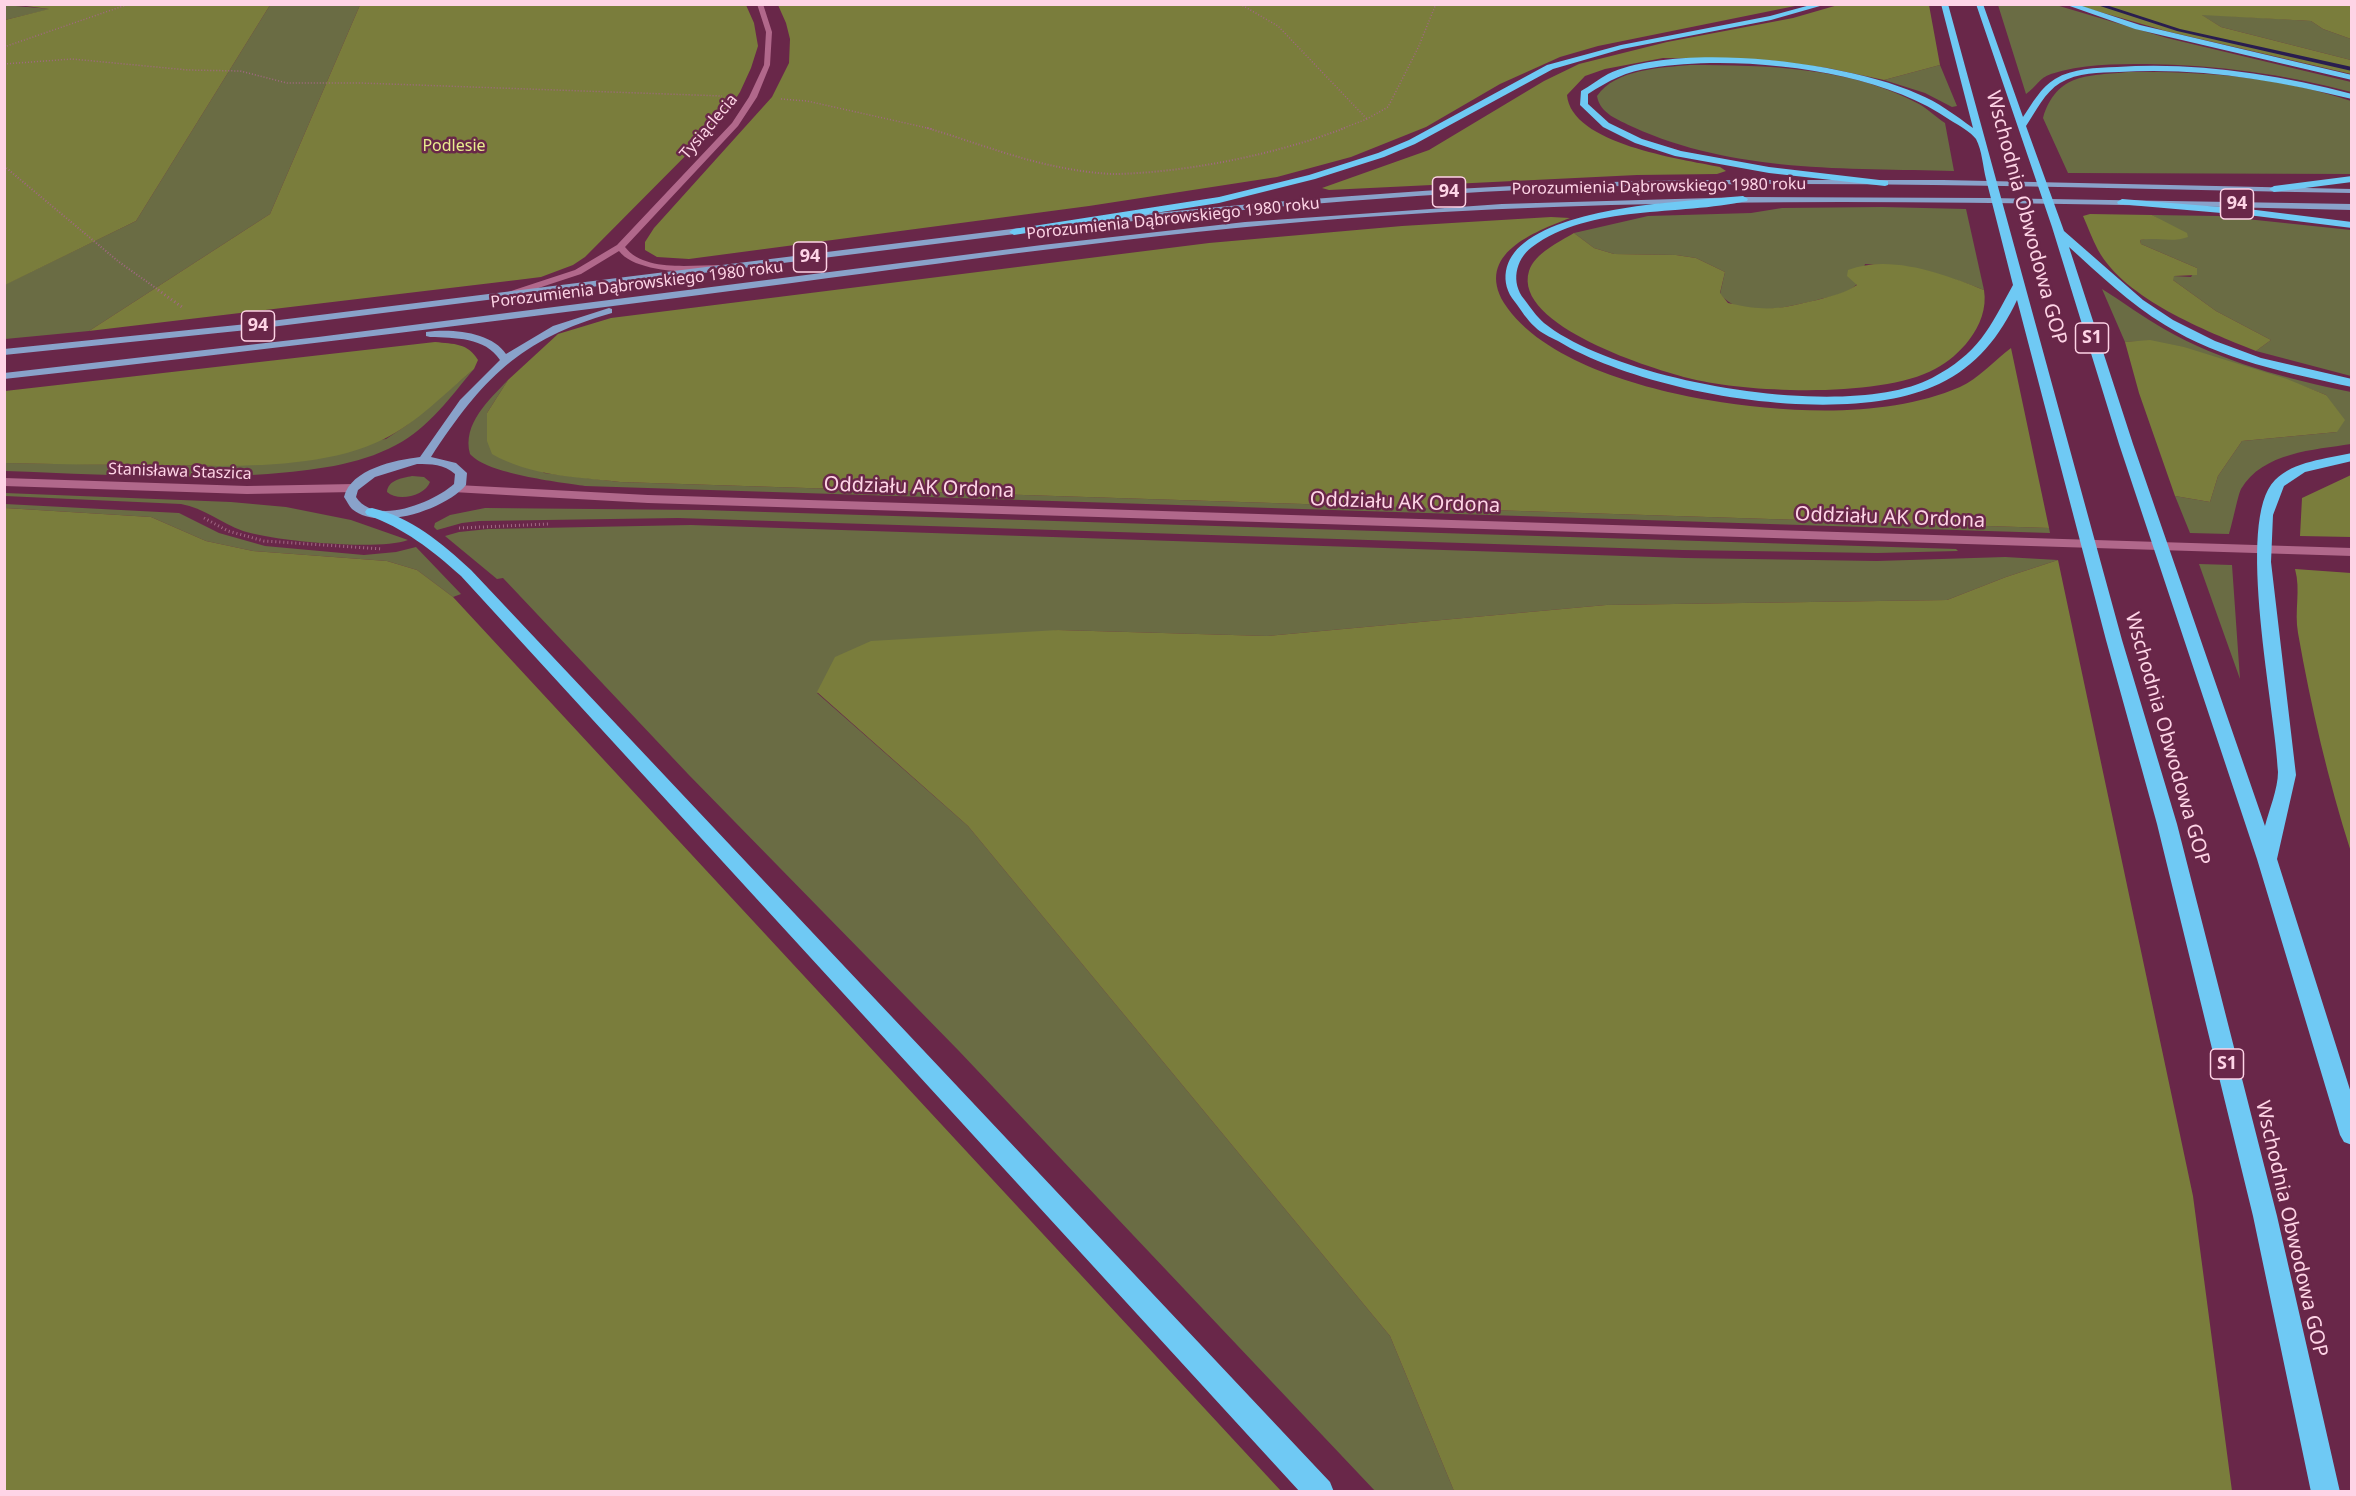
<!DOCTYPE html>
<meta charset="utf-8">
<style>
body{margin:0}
#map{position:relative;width:2356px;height:1496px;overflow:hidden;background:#692749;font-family:"Noto Sans",sans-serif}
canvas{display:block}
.frame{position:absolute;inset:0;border:6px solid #fed4e6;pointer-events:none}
</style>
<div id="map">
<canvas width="2356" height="1496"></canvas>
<div class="frame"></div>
</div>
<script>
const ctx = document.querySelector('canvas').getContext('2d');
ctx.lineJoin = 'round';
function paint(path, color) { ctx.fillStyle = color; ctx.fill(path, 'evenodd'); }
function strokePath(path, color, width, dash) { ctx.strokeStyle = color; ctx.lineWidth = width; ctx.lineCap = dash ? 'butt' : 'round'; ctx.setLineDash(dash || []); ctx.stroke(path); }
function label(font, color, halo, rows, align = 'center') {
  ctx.font = font + ' "Noto Sans",sans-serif'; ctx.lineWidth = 5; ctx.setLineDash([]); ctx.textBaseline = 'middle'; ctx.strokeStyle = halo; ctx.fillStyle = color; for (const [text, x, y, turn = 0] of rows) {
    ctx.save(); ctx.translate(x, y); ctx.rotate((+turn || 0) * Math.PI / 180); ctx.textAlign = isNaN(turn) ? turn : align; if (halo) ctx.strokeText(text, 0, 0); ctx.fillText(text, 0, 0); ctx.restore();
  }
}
const green = new Path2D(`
 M4,5l47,4 -46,11z
 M270,5h90l-90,209 -181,117 -84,8 -1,-54 132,-64z
 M1998,5h58l111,33 184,44v10c-66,-18 -135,-27 -204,-28 -32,0 -66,0 -96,10 -12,4 -15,13 -25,20z
 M2200,14l111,7 12,8 28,10v21l-130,-33z
 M1690,65c76,0 161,2 229,39 9,5 17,13 26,19l9,48c-108,-3 -220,2 -321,-44 -14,-7 -33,-13 -36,-31 19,-27 62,-28 93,-31z
 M1940,65l17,41 -5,1 -27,-14 -41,-13z
 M2129,72c75,-1 151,5 222,29v73l-283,-1 -25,-55c14,-46 46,-42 86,-46z
 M1882,207l84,2 18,81c-40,-16 -77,-24 -119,-26 -2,6 -4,17 -9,21 -9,10 -26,11 -39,15 -28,6 -75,21 -97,-6l5,-22 -29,-14 -20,-3 -62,-1 -20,-6 -20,-15 74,-17 103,-3 31,-5z
 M2152,215l66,1 133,14v146l-95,-25 15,-11 -55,-29 -43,-31v-4l18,1 6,-9 -56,-24 -1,-4 10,-2 18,-13z
 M2102,289c21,13 41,28 62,40 58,33 123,50 187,63v52c-37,6 -88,8 -110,45 -3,6 -9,36 -12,45l-39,-1 -15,-37 35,6 8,-26 24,-35 95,-9 -11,-37c-32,-13 -64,-23 -97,-33 -35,-11 -66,-22 -104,-20z
 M474,369c-23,27 -45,59 -78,76 -39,21 -84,25 -128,29 -88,6 -175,0 -263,-3v-8l209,3 172,-27 21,-14z
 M508,380l-21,33 57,60 76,9 1429,46 1,5 -1465,-47c-26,-4 -98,-12 -115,-32 -8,-30 19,-54 38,-74z
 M412,476l12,1 6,5c-5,14 -32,20 -43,10 1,-12 15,-14 25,-16z
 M5,493l226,9 55,5 65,13 57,20c-30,11 -134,1 -165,-9 -22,-8 -39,-23 -62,-27l-176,-8z
 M5,504l174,9 40,20 46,13 99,9 32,-3 20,-5 45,47 -8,3 -36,-27 -30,-9 -134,-10 -47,-10 -55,-24 -146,-9z
 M485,508l216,2 1255,39 2,2 -81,2 -195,-3 -1004,-32 -199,3 -17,2 -25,7 -3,-3 1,-4 15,-8z
 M691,525l994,33 192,3 128,-4 53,3 -52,17 -59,23 -341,5 -339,31 -209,-6 -241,63 151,133 422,510 64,155 -78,1 -417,-441 -271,-277 -185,-196 -6,1 -52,-43 14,-4 29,-3z
 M2199,564l33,1 8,114z`);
const forest = new Path2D(`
 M18,5h252l-134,216 -131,64v-265l44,-11z
 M360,5h386l8,18 4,23 -7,22 -11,24 -17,26 -138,139 -12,8 -32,12 -24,3 -428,51 181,-117z
 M778,5h1022l-202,41 -38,11 -60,27 -74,43 -75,30 -74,20 -188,29 -400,53 -32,-2 -12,-7v-8l9,-14 118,-131 17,-34 1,-24 -4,-16z
 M1838,5h91l11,60 -56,15 -56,-12 -61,-8 -104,-2 -58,11 -20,7 -18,19c4,49 114,64 153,72l6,4 -9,3 -80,1 -308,15 -7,-2 107,-38 115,-69 35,-17 88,-22 126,-24z
 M2076,5h275v34l-28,-10 -12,-8 -109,-6 19,12 130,33v14l-185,-43z
 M2090,214l62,1 35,18 1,4c-15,6 -32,0 -48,3l1,4 56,24v7l-23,1 -1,4 43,31 55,29 -15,11c-50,-20 -131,-52 -158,-101 -6,-11 -10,-23 -15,-34z
 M1551,217l19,1c-36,14 -95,36 -66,85 37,58 139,86 204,97 78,13 178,19 252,-13 18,-8 35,-27 51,-39l38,180 -1429,-46c-43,-5 -90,-6 -128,-28l-5,-13v-28l21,-33 50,-46 53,-16 598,-75 193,-17z
 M1574,233l20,15 20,6 62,1 20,3 29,14 -5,21 8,10c41,9 49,6 89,-3 15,-4 28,-7 40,-15l-10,-9 1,-6c43,-16 95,4 136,20 3,18 -4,36 -15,50 -9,12 -21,22 -34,29 -53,29 -185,24 -243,10 -37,-9 -180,-53 -163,-108 6,-18 30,-29 45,-38z
 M2150,340l34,7 103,32 39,16 19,25 -8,12 -95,9 -24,35 -8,26 -35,-6 -36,-103 -14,-51z
 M435,342c19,2 33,1 43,18l-4,9c-28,23 -57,54 -90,70 -64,32 -159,27 -229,26 -50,0 -100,-1 -150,-2v-72z
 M2351,475v62l-51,-1 2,-38z
 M5,508l146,9 55,24 47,10 134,10 30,9 36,27 828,894h-1276z
 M2058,560l135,636 39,295h-778l-64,-155 -422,-510 -151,-134 18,-35 36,-16 187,-11 209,6 339,-31 341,-5 59,-23z
 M2295,569l56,4v279c-23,-72 -40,-145 -53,-219 -4,-22 3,-43 -3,-64z`);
const stream = new Path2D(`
 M2103,4l77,25 172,38v4l-175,-40 -83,-27z`);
const pathFar2 = new Path2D(`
 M1240,4l38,22 89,93
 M4,47l125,-43
 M4,64l68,-5 116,11 52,1 47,12h74l361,13
 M781,99l26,2 125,28
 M1341,129l26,-10 21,-12 30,-59 18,-44`);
const pathFar1 = new Path2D(`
 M927,128c41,12 84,29 127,38 19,4 43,8 63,8 73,-2 160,-20 228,-46
 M4,166l115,96 41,29`);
const path = new Path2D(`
 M158,290l24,17
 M204,518l24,13 36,10 119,8
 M459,528l89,-4`);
const minor = new Path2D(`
 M757,4h6l9,28 -2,33 -13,32 -19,29 -113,121c19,25 66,18 94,18l5,3 -2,2c-25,4 -87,3 -103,-19l-38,23 -67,22h-6v-4l67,-22 42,-25 115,-122 17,-26 15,-32 2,-33z`);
const tertiary = new Path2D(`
 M4,478l243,8 107,-2 6,4 -6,4 -107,2 -243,-8z
 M457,485l191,10 1704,53v8l-1704,-53 -195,-11v-6z`);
const primary = new Path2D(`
 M1698,180h245l409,9v4c-244,-4 -488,-13 -731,-7 -182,5 -362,21 -543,41l-4,-3 4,-3c206,-22 412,-38 620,-41z
 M1745,197l243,1 364,6v6c-324,-7 -648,-16 -971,6 -197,13 -393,41 -589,67 -262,34 -525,67 -788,96v-6l314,-36 724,-92 203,-23 257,-18z
 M1028,227l4,3 -1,2 -784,98 -243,25v-6l243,-25z
 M609,308l3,1v4c-92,26 -130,66 -181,144l25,6 11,10 -1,12c-20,24 -87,47 -114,24 -3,-3 -5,-8 -8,-12 7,-28 51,-37 76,-40l40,-57 40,-40c-15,-23 -45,-22 -70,-23l-4,-1v-4c25,-4 66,0 80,22l47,-28zM417,464c14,0 27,0 38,10l-1,10c-20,18 -79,43 -98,13l2,-7 17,-13z`);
const motorway = new Path2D(`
 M1814,4h13l-56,16 -149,29 -69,20 -138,75 -31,13 -69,22 -96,24 -205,32 -5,-3 5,-3 205,-32 90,-22 69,-22 31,-13 138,-75 74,-20 149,-29z
 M1941,4h7l174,636 55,184 100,392 63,276h-29l-58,-276 -96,-392 -51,-184 -89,-340c-17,36 -40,66 -78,84 -94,45 -294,10 -381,-43 -8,-4 -17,-8 -23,-14 -8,-7 -14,-17 -20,-25 -16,-19 -11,-44 9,-59 49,-38 157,-41 219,-47l5,3 -1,2c-68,15 -157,3 -215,46 -17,13 -21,36 -8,52 6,8 13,18 20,24 73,59 304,99 388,55 47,-25 57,-49 81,-93 -9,-35 -18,-71 -27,-106 -3,-12 -4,-29 -10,-40 -5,-7 -18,-14 -26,-19 -72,-51 -213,-66 -299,-52 -24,3 -43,13 -63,26v10l21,19 33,16 39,12 88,16 119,14v4l-3,1 -116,-13 -94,-17 -40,-13 -32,-16 -23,-22 1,-14c9,-5 18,-12 27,-17 72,-33 239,-12 310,20 20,8 37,21 55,34z
 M1976,4h7l40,113c9,-13 18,-30 32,-38 18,-11 41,-11 62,-12 80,-5 157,7 235,27v5c-77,-19 -154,-32 -233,-27 -20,1 -41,0 -59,11 -15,9 -24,28 -34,43l38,105 79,69 30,20 42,21 46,17 91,21v8c-64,-14 -131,-27 -187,-62 -35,-21 -66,-51 -96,-78l64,197 132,382c4,-16 13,-37 13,-54 -2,-60 -44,-252 -3,-292 19,-19 51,-21 77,-27v8l-47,11 -21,14 -11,29 -2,47 25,213 -19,84 75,237v49l-8,-3 -4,-7 -83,-276 -138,-415 -67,-217z
 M2064,4h12l64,21 212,50v5l-217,-51z
 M2352,176v6l-78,10 -5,-3 5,-3z
 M2122,199l134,11 96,12v6l-96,-12 -138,-12 -1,-2z
 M372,508c39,9 70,35 99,62l859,912 4,10h-34l-839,-916c-29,-26 -57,-48 -94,-61l-2,-3 2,-3z`);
const farStreetnames = [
 ["Tysiąclecia",709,127,-50],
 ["Porozumienia Dąbrowskiego 1980 roku",1659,187,-1],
 ["Porozumienia Dąbrowskiego 1980 roku",1173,219,-6],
 ["Porozumienia Dąbrowskiego 1980 roku",637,285,-7],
 ["Stanisława Staszica",180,472,2]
];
const farParknames = [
 ["Podlesie",454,146]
];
const shields = [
 [1449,192,33],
 [2237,204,33],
 [810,257,33],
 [258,326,33],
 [2092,338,33],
 [2227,1064,33]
];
const shieldNames = [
 ["94",1449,192],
 ["94",2237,204],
 ["94",810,257],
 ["94",258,326],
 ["S1",2092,338],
 ["S1",2227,1064]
];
const streetNames = [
 ["Wschodnia Obwodowa GOP",2026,218,75],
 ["Oddziału AK Ordona",919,488,2],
 ["Oddziału AK Ordona",1405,503,2],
 ["Oddziału AK Ordona",1890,518,2],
 ["Wschodnia Obwodowa GOP",2167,739,74],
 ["Wschodnia Obwodowa GOP",2291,1229,77]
];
paint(green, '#6a6c44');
paint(forest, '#7a7d3c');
paint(stream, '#291d4f');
strokePath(pathFar2, '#a16884', 1.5, [1, 2]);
strokePath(pathFar1, '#a16884', 2, [1, 2]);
strokePath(path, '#a16884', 3, [1, 3]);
paint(minor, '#b1688b');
paint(tertiary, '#b1688b');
paint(primary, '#89a2ca');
paint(motorway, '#6fc9f4');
label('16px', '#fed4e6', '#692749', farStreetnames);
label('16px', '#e8ec8e', '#692749', farParknames);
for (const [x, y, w] of shields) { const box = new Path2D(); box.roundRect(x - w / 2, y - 15, w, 30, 4.5); ctx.fillStyle = '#692749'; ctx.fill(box); strokePath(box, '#fed4e6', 1.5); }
label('bold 18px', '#fed4e6', null, shieldNames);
label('20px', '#fed4e6', '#692749', streetNames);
</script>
